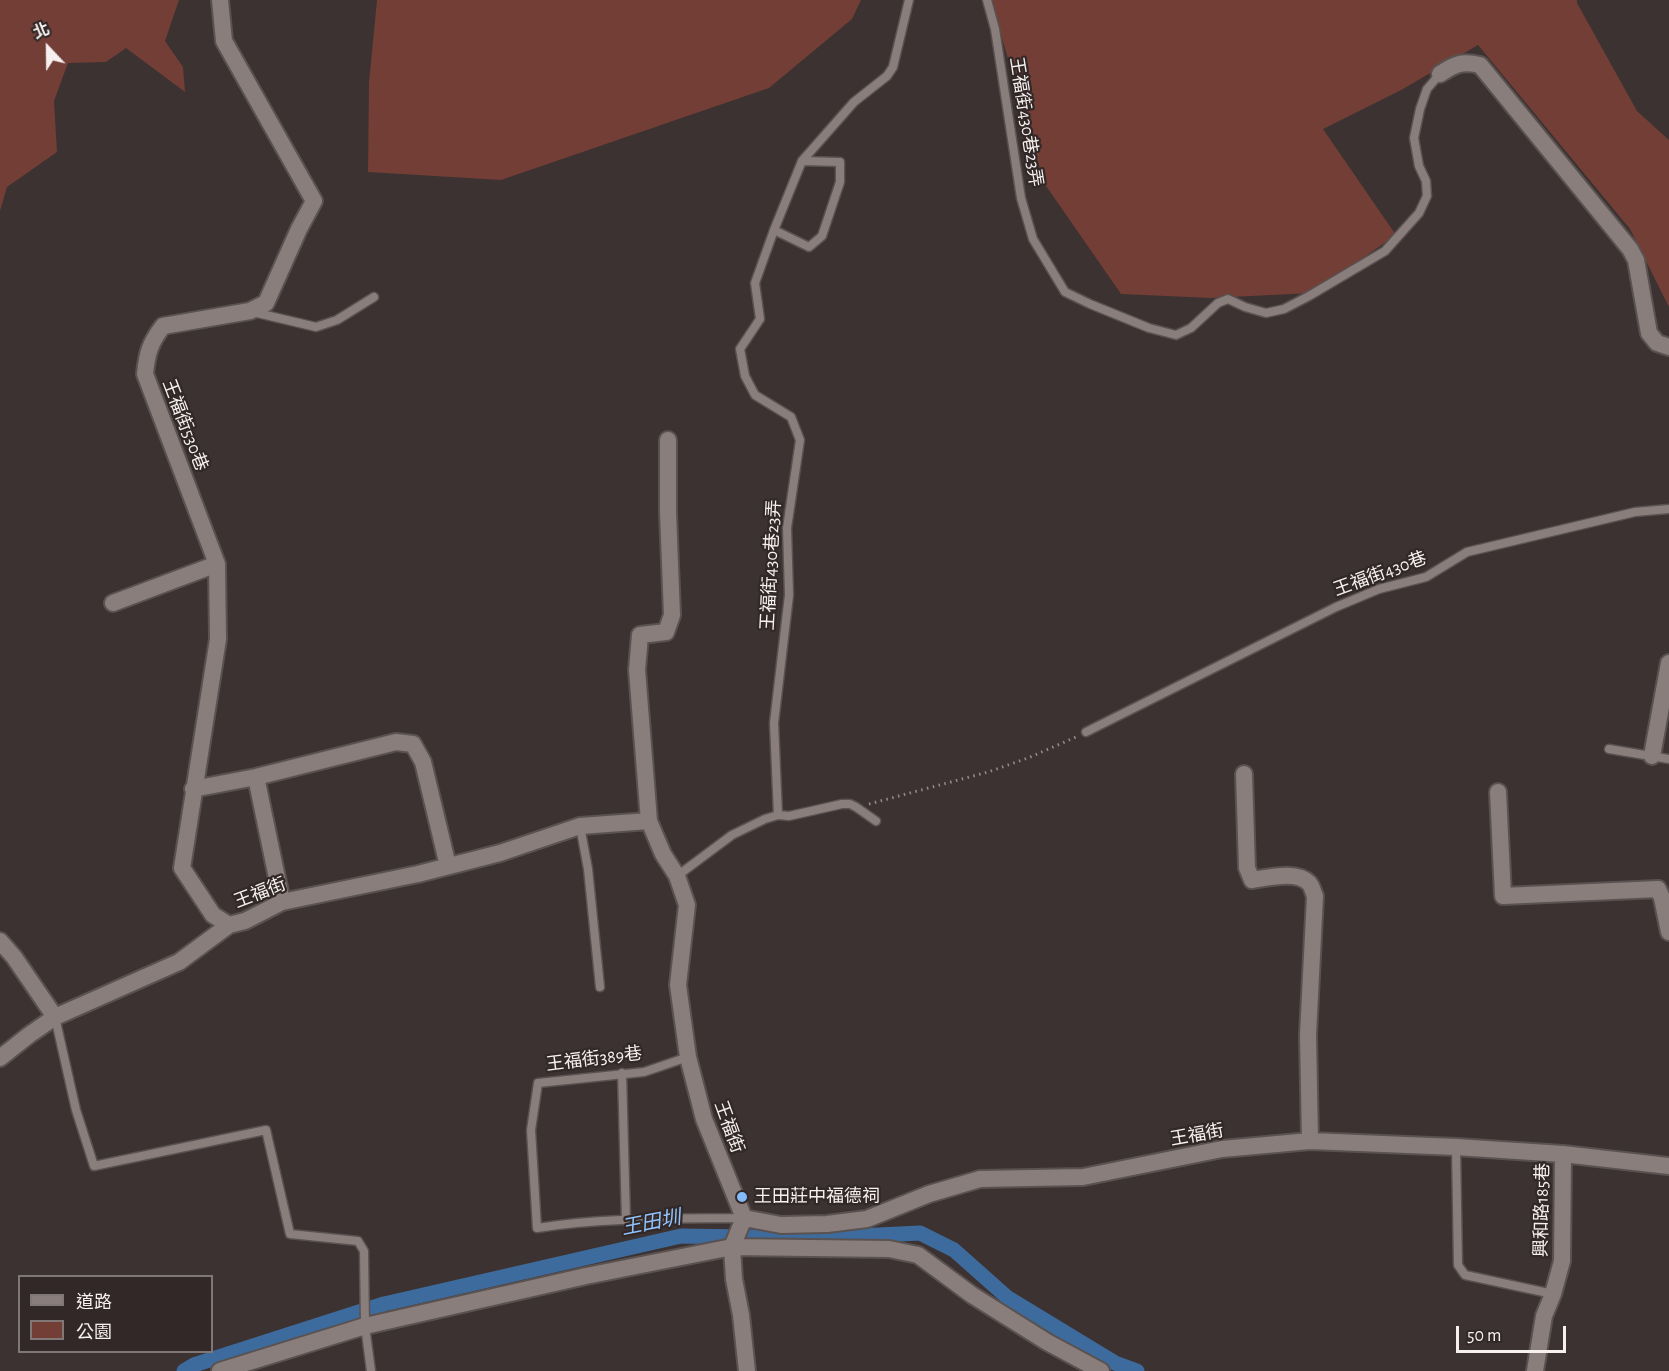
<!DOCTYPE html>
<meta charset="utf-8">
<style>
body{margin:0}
#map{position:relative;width:1669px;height:1371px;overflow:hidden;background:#3b3231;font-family:"Alegreya Sans","Noto Sans TC",sans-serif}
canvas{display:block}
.legend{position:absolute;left:18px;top:1275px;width:195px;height:78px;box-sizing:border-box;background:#312827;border:2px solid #807877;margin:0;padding:8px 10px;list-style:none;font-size:18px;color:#f6f0ef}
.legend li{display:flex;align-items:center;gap:12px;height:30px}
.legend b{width:30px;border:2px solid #807877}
.north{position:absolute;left:18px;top:18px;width:60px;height:60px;-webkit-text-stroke:4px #312827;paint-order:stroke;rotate:338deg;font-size:16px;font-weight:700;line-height:24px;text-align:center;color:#f6f0ef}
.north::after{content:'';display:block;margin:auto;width:21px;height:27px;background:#f6f0ef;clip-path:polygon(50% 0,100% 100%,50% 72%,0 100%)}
.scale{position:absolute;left:1456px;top:1326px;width:110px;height:27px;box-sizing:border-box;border:3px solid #f6f0ef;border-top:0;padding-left:8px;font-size:18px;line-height:21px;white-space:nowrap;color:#f6f0ef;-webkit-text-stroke:4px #312827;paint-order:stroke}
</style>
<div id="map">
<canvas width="1669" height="1371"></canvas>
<ul class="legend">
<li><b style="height:8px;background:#897e7c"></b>道路</li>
<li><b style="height:16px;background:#723e36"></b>公園</li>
</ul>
<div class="north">北</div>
<div class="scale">50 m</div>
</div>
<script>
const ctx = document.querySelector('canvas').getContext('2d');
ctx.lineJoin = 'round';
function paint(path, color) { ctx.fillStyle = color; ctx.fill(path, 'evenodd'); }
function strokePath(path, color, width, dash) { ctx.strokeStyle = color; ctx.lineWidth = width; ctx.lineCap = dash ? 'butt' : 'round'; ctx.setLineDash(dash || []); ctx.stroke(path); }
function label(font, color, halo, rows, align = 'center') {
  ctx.font = font + ' "Alegreya Sans","Noto Sans TC",sans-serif'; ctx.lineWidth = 4.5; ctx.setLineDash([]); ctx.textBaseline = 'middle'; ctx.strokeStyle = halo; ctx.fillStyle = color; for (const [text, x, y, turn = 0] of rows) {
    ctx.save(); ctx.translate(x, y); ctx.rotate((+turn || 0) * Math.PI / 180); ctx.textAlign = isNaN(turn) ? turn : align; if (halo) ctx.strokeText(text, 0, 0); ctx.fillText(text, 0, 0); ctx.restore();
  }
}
const green = new Path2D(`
 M0,0h179l-14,41 18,26 2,25 -59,-44 -20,14 -38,1 -14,38 3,51 -50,35 -7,24z
 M377,0h484l-9,19 -83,69 -268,92 -133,-8 1,-89z
 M991,0h586v3l60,108 32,29v167l-39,-78 -152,-184 -75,44 -80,40 73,106 -84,58 -101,5 -90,-4 -77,-111z`);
const canal = new Path2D(`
 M184,1371l10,-6 190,-61 297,-68 135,2 104,-5 34,17 54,48 107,65 22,8`);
const path = new Path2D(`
 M869,804l119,-32 40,-14 48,-21`);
const service = new Path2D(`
 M987,0l8,29 26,169 12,41 32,53 25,12 59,24 27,7 15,-7 27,-25 10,-4 17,8 21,6 18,-4 25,-13 76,-45 34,-38 8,-17 -1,-15 -7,-15 -5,-28 6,-29 7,-20 13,-15
 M774,230l35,17 13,-11 18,-54v-20l-38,-1
 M253,312l63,15 21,-7 37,-23
 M1086,732l250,-125 43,-18 47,-12 41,-25 168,-40 34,-3
 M1609,749l60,10
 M778,815l-4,-92 15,-128 -2,-67 13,-88 -9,-23 -36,-22 -10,-19 -5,-27 20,-30 -5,-36 19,-53 28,-69 52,-59 33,-26 6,-9 16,-67
 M580,826l8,43 12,118
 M677,876l55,-41 33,-16 13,-4 11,1 53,-12h8l6,3 20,14
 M55,1017l21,93 18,56 172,-36 24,104 68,7 6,10 1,75 6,45
 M688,1057l-44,15 -106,11 -7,47 6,98c68,-11 138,-9 207,-10
 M622,1073l4,147
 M1456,1147l2,118 7,10 88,19`);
const minor = new Path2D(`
 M220,0l4,41 90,160 -15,28 -33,74 -16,8 -87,15c-13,17 -16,27 -18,48l72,190 1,75 -36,229 31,47 16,10
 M1440,74c15,-10 21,-13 40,-9l150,184 6,11 13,73 8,10 12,4
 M668,440v72l4,103 -6,17 -26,3 -3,35 12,151 14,33 14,22 10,29 -9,80 10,72 16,62 40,99
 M113,603l104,-39
 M1652,756l17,-93
 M1244,774l3,94 5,12c15,-2 45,-10 57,3 3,3 4,9 6,13l-7,139 2,106
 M256,777l26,125
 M193,789l63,-12 140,-35 17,2 10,18 25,104
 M1498,792l5,104 155,-7 4,9 7,34
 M0,941l14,16 41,60
 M0,1058l29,-23 26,-18 124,-55 50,-37 16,-4 37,-19 136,-28 82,-21 80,-27 69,-5
 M744,1218l37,7 46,-1 40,-5 62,-25 51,-15 103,-2 139,-28 88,-8 146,6 107,7 106,12
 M744,1218l-12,29 2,32 7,36 6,56
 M220,1371l145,-45 221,-50 146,-29 157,2 29,6 54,40 75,47 54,29
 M1535,1371l9,-55 9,-22 9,-33 1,-107`);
const markers = [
 [742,1197,6,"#84bcfb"]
];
const streetNames = [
 ["王福街430巷23弄",1026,122,81],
 ["王福街530巷",185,425,69],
 ["王福街430巷23弄",771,565,-87],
 ["王福街430巷",1380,574,-20],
 ["王福街",260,893,-21],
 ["王福街389巷",594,1059,-7],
 ["王福街",729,1127,70],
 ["王福街",1197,1135,-10],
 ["興和路185巷",1542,1210,-89]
];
const poiNames = [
 ["王田莊中福德祠",754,1197]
];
const waterNames = [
 ["王田圳",651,1223,-11]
];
paint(green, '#723e36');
strokePath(canal, '#3e6b9d', 15);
strokePath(service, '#595251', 11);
strokePath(minor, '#595251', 20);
strokePath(path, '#948c8b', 3, [1.5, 4.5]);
strokePath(service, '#897e7c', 8);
strokePath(minor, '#897e7c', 16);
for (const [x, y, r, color] of markers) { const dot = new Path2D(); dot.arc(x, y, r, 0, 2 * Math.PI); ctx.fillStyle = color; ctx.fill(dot); strokePath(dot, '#312827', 2); }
label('18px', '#f6f0ef', '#312827', streetNames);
label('18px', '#f6f0ef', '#312827', poiNames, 'left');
label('italic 20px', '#90c3fd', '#312827', waterNames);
</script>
